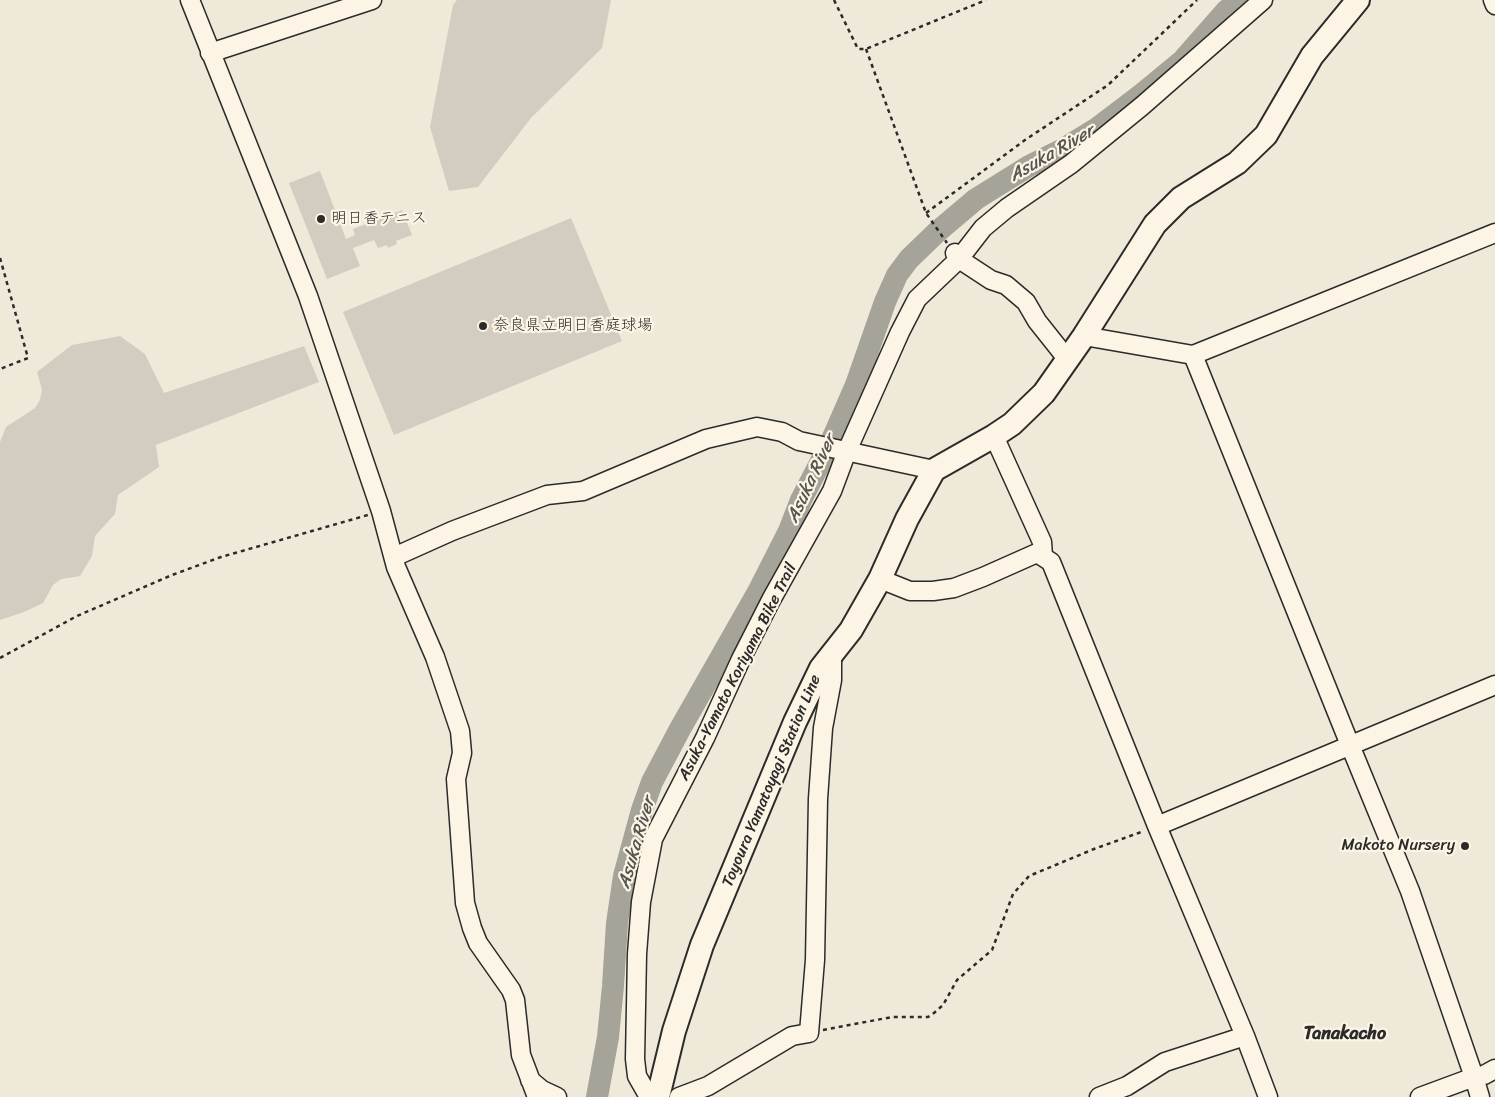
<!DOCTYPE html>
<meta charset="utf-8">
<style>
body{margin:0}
canvas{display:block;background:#efe9da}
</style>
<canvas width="1495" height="1097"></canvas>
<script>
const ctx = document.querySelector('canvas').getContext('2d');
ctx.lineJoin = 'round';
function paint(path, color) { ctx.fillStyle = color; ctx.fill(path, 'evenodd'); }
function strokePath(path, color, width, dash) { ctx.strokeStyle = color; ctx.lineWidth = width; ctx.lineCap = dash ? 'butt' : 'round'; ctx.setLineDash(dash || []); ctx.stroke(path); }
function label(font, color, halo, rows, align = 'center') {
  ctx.font = font + ' Sriracha,"Klee One",sans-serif'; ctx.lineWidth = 4.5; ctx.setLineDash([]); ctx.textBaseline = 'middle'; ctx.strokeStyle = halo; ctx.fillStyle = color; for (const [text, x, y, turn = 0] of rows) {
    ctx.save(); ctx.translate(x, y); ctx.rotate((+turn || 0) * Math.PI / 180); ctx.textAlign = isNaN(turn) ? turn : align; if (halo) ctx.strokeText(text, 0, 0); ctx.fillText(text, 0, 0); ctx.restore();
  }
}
const green = new Path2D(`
 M457,0h154l-9,48 -71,70 -53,69 -29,4 -19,-64 23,-122z
 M320,171l26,68 9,-4 -2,-6 49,-19 10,25 -16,6 1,3 -9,4 -1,-3 -9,3 -4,-8 -21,8 7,18 -33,13 -38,-96z
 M571,218l51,123 -228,94 -51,-123z
 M120,336l25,18 19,39 140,-47 15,36 -163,63 3,22 -41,28 -3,19 -20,22 -3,20 -12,20 -19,3 -8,6 -10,18 -19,9 -24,8v-178l6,-15 29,-19 5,-8 2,-10 -5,-18 35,-27z`);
const river = new Path2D(`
 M597,1097l11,-60 5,-51 4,-63 7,-47 18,-66 10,-28 28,-53 78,-137 31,-61 12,-31 30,-58 25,-57 29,-83 12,-27 12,-16 28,-27 39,-33 53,-33 36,-18 31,-19 46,-35 40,-33 44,-50 13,-11`);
const path = new Path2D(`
 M834,0l24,49h8l120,-49
 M866,49l60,164 21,30
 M926,213l99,-73 83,-55 89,-85
 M0,258l28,100 -28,11
 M0,658l77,-42 95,-41 49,-18 147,-42
 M823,1030l69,-13h36l6,-4 9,-8 14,-25 35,-30 21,-56 16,-18 65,-27 50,-18`);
const minor = new Path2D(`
 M190,0l118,296 73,215 15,56 39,90 25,74 2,22 -6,26 9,124 7,25 6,15 33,47 4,10 6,55 16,42
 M1493,0l2,5
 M210,53l162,-53
 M955,253l4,6 32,21 15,5 20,17 11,19 31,39
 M1084,336l109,19 302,-122
 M1193,355l157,390 60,146 64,186 6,20
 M994,436l48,106 1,14
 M394,557l58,-26 95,-36 36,-4 123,-52 51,-12 25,5 17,9 135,29
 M880,579l30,12h23l21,-3 29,-11 54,-24 14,9 106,264 88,210 23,61
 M1157,826l338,-141
 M530,1080l12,10 15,7
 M649,1097l-12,-21 -2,-17 2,-105 4,-52 12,-63 52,-101 36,-79 30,-59 61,-109 15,-40 53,-119 17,-33 42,-40 24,-31 24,-20 64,-44 71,-58 121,-106
 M679,1097l29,-11 84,-50 17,-3 6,-73 3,-161 5,-71 9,-48v-25
 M1099,1097l28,-11 38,-24 80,-26
 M1420,1097l54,-20 10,-2 11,-6`);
const major = new Path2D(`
 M658,1097l16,-66 28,-86 93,-223 26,-54 30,-38 29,-51 27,-60 27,-49 60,-34 18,-12 32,-31 40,-57 71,-112 26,-26 56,-35 29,-28 46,-79 46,-56`);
const markers = [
 [321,219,5,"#2b2b2b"],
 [483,326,5,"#2b2b2b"],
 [1465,846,5,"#2b2b2b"]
];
const poiNames = [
 ["明日香テニス",331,219],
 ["奈良県立明日香庭球場",493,326],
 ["Makoto Nursery",1455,846,"right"]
];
const streetNames = [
 ["Asuka-Yamato Koriyama Bike Trail",738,672,-63],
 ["Toyoura Yamatoyagi Station Line",772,781,-67]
];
const waterNames = [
 ["Asuka River",1052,154,-30],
 ["Asuka River",812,479,-65],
 ["Asuka River",637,843,-74]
];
const neighbourhoodNames = [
 ["Tanakacho",1345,1034]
];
paint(green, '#d2cdc0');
strokePath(river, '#a6a399', 22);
strokePath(minor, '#2b2b2b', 21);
strokePath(major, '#2b2b2b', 26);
strokePath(path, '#2b2b2b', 2.5, [4, 4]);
strokePath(minor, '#fcf5e5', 18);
strokePath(major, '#fcf5e5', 22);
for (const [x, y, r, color] of markers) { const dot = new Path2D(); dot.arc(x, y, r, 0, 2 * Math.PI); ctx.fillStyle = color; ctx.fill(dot); strokePath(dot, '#fcf5e5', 2); }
label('16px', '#2b2b2b', '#fcf5e5', poiNames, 'left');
label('16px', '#2b2b2b', '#fcf5e5', streetNames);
label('italic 18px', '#565552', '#fcf5e5', waterNames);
label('bold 18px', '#2b2b2b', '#fcf5e5', neighbourhoodNames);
</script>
